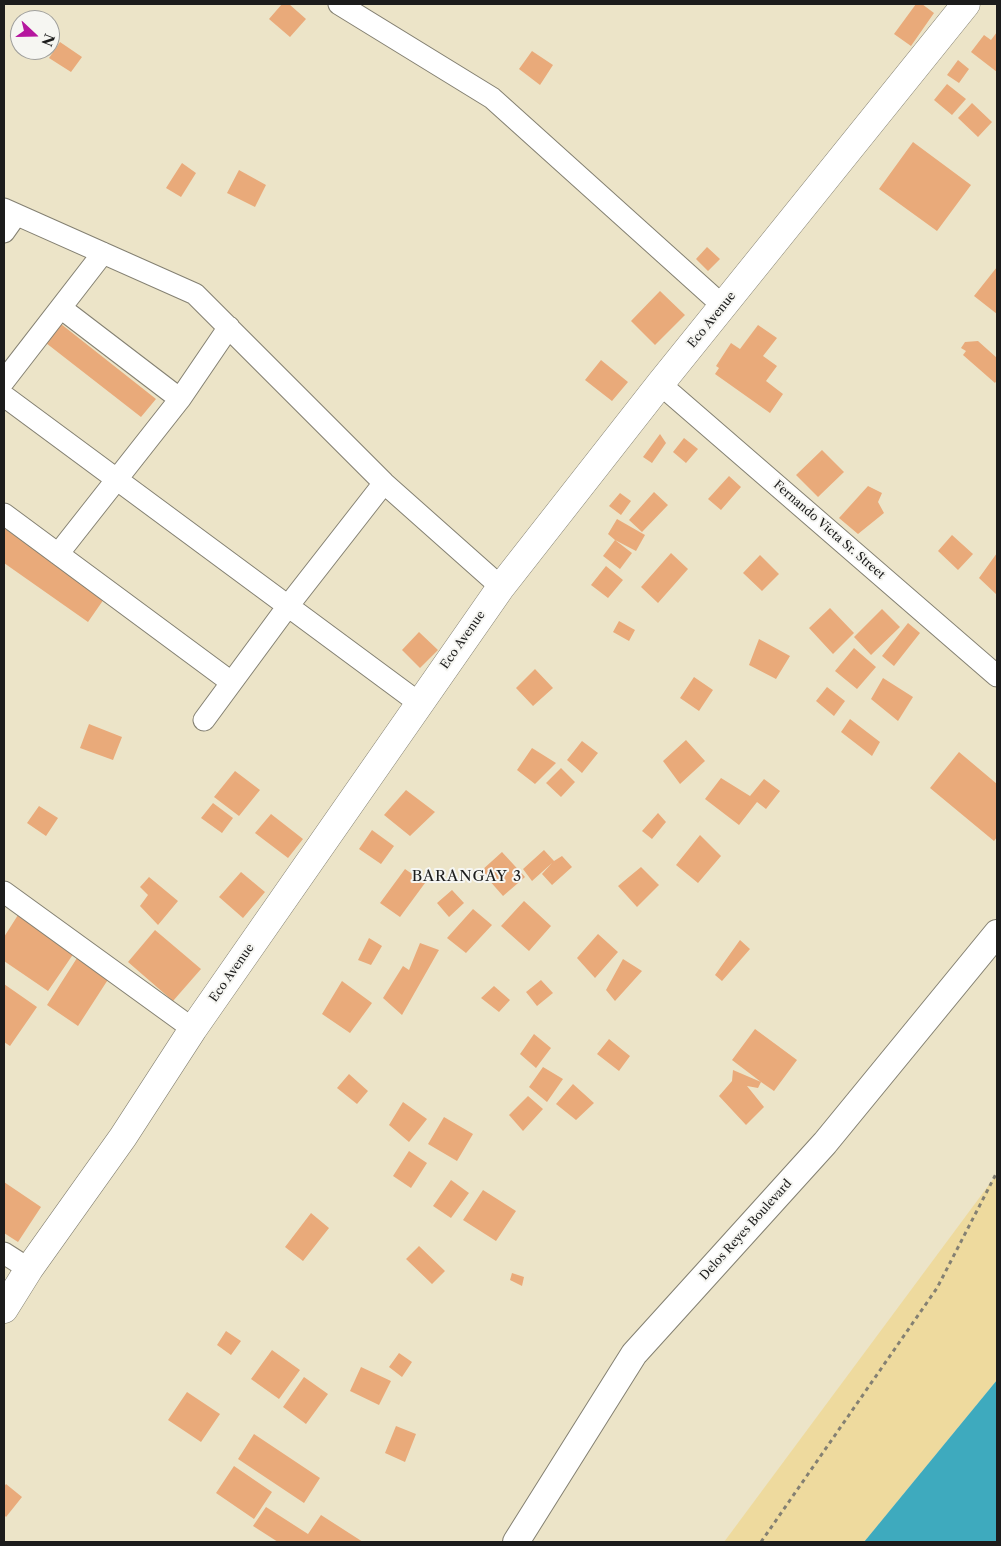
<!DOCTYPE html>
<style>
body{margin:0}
#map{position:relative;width:1001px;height:1546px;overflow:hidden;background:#ece4c8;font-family:"Libre Caslon Text",serif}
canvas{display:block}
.frame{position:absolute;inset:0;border:5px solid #1c1c1c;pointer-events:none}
.north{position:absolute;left:10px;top:10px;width:50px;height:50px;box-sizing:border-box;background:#f6f6f2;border:1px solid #9f9f9c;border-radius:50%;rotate:111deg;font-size:14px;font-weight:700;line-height:20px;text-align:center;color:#1c1c1c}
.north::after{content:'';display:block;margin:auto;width:18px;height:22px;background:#b5179e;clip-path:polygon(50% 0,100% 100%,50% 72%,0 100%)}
</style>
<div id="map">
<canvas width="1001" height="1546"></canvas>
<div class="frame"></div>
<div class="north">N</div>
</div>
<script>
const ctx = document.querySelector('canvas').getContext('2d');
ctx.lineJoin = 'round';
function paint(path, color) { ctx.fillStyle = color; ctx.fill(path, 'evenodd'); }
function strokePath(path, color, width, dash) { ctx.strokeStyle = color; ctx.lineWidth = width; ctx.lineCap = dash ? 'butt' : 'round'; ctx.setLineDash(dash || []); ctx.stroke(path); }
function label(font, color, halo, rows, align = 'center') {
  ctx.font = font + ' "Libre Caslon Text",serif'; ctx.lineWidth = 4; ctx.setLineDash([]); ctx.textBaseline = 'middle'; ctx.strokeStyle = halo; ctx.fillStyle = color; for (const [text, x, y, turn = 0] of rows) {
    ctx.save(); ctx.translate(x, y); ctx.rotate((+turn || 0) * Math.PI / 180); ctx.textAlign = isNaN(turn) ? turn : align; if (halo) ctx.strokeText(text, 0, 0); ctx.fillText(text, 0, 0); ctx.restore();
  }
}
const sand = new Path2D(`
 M997,1174v206l-133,162h-140z`);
const water = new Path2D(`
 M997,1380v162h-133z`);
const building = new Path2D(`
 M282,4h7l17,15 -16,18 -21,-18z
 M916,4h6l12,9 -23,33 -17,-12z
 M997,32v40l-26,-20 13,-17 7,5z
 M60,42l22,15 -11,15 -22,-14z
 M532,51l21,14 -13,20 -21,-16z
 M958,60l11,9 -10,14 -12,-8z
 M947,84l19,15 -14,16 -18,-15z
 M972,103l20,19 -14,15 -20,-19z
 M913,142l58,43 -34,46 -58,-42z
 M182,163l14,10 -15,24 -15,-9z
 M239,170l27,15 -11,22 -28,-14z
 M707,247l13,12 -12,12 -12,-12z
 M997,267v47l-23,-18z
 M660,291l25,24 -30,30 -24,-24z
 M61,324l95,75 -15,18 -95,-74z
 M758,325l19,13 -14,18 14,10 -11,15 17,13 -13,19 -55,-39 4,-6 -3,-2 15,-23 9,6z
 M978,341l19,17v22l-2,3 -32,-28 3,-4 -5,-3 4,-6z
 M601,360l27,22 -16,19 -27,-21z
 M660,434l6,9 -14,20 -9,-6z
 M684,438l14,11 -12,14 -13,-11z
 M822,450l22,22 -26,25 -22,-22z
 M729,476l12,11 -20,23 -13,-11z
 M868,486l14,7 -4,9 6,11 -26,21 -19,-16z
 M654,492l14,13 -26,27 -13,-12z
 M620,493l11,8 -10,14 -12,-9z
 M617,519l28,16 -9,16 -21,-11 -7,-6z
 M4,528l100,71 -16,23 -84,-59z
 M952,535l21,19 -15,16 -20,-19z
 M615,540l17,13 -12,16 -17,-13z
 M671,553l17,16 -30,34 -17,-16z
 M997,553v42l-18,-17z
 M760,555l19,19 -17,17 -19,-18z
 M606,566l17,14 -15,18 -17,-13z
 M830,608l24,25 -21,21 -24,-26z
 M882,609l18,18 -29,28 -17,-18z
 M619,621l16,9 -6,11 -16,-9z
 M908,623l12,10 -26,33 -12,-10z
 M419,632l19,18 -18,18 -18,-18z
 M759,639l31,17 -14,23 -27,-14z
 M854,648l22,19 -19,22 -22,-18z
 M535,669l18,19 -20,18 -17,-18z
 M694,677l19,13 -14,21 -19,-13z
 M883,678l30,19 -15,24 -27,-22z
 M827,687l18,14 -11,15 -18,-15z
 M850,719l30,23 -8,14 -31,-24z
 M89,724l33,13 -9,23 -33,-12z
 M686,740l19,21 -25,23 -17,-23z
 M582,741l16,12 -16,20 -15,-13z
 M532,748l24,15 -21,21 -18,-14z
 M959,752l38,32v53l-3,4 -64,-53z
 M561,768l14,14 -14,15 -15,-14z
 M235,771l25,19 -21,26 -25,-19z
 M721,778l29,18 14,-17 16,12 -14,18 -9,-7 -18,23 -34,-26z
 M406,790l29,22 -25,24 -26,-21z
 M213,803l20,15 -11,15 -21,-15z
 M39,806l19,12 -12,18 -19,-13z
 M658,813l8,9 -14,17 -10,-8z
 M271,814l32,25 -15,19 -33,-25z
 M372,830l22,16 -13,18 -22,-15z
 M700,835l21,21 -23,27 -22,-18z
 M544,850l10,11 8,-5 10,11 -20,18 -10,-11 10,-11 -20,18 -9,-12z
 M502,852l23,25 -22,19 -22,-25z
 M641,867l18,18 -22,22 -19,-21z
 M405,869l20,14 -25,34 -20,-14z
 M241,872l24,20 -22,26 -24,-21z
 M149,877l29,24 -20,24 -18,-19 8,-11 -8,-8z
 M452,890l12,13 -15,14 -12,-14z
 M524,901l27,25 -22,25 -28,-25z
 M473,909l19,16 -26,28 -19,-15z
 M18,915l56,38 -26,38 -44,-30v-24z
 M155,930l46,39 -28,32 -45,-39z
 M598,934l20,18 -23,26 -18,-20z
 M369,938l13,8 -11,19 -13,-5z
 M740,940l10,9 -28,32 -7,-6z
 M420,943l19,7 -37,65 -19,-17 20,-32 6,4z
 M77,958l32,20 -31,48 -31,-21z
 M623,959l19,12 -27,30 -9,-11z
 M541,980l12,13 -16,13 -11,-14z
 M342,981l30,22 -22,30 -28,-19z
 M4,984l33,23 -27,39 -6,-4z
 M494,986l16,14 -11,12 -18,-14z
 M755,1029l42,31 -23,31 -13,-9 -3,6 -11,-2 17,21 -18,18 -27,-29 13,-15 1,-11 28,12 -29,-22z
 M534,1034l17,14 -15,20 -16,-14z
 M609,1039l21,17 -11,15 -22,-17z
 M543,1067l20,12 -16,23 -18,-15z
 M349,1074l19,17 -11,13 -20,-16z
 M573,1084l21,19 -18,17 -20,-16z
 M528,1096l15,13 -20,22 -14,-16z
 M403,1102l24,17 -18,23 -20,-17z
 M444,1117l29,17 -16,27 -29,-17z
 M409,1151l18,12 -16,25 -18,-12z
 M451,1180l18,13 -18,25 -18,-12z
 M4,1182l37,25 -23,35 -14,-9z
 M483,1190l33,21 -20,30 -33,-21z
 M311,1213l18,15 -26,33 -18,-14z
 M419,1246l26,25 -13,13 -26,-25z
 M512,1273l12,4 -2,9 -12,-6z
 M226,1331l15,10 -10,14 -14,-10z
 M272,1350l28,20 -21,29 -28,-20z
 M399,1353l13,9 -10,15 -13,-10z
 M361,1367l30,14 -12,24 -29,-14z
 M304,1377l24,17 -22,30 -23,-17z
 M187,1392l33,22 -19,28 -33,-22z
 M396,1426l20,8 -11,28 -20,-9z
 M254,1434l66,44 -16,25 -66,-44z
 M234,1466l38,26 -18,27 -38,-26z
 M6,1484l16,13 -16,20 -2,-2v-28z
 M266,1507l42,27 13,-19 42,27h-85l-25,-16z`);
const path = new Path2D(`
 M761,1542l176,-254 60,-116`);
const minor = new Path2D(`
 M339,4l153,94 231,208
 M4,209l191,85 189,189 117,104
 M4,232l12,-17
 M61,308l119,91
 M4,381l99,-128
 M660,384l337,292
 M4,396l415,307
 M4,514l227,168
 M58,554l122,-155 49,-72
 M204,720l84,-114 96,-123
 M4,892l189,137
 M4,1253l25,16`);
const tertiary = new Path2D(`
 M516,1542l118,-188 191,-211 172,-210`);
const secondary = new Path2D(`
 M4,1309l25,-40 94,-132 70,-108 308,-442 159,-203 306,-380`);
const streetNames = [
 ["Eco Avenue",712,320,-51],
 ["Fernando Victa Sr. Street",829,530,41],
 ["Eco Avenue",463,640,-55],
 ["Eco Avenue",232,973,-55],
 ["Delos Reyes Boulevard",746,1230,-48]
];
const quarterNames = [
 ["BARANGAY 3",467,877]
];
paint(sand, '#eeda9e');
paint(water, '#3eaabe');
paint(building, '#e9aa7a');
strokePath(minor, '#848072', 23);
strokePath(tertiary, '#848072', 28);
strokePath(secondary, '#848072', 29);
strokePath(path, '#848072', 3, [4, 4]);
strokePath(minor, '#fff', 21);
strokePath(tertiary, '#fff', 26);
strokePath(secondary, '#fff', 28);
label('12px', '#1c1c1c', '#f6f6f2', streetNames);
ctx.letterSpacing = '1px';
label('15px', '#1c1c1c', '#f6f6f2', quarterNames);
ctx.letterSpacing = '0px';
</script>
